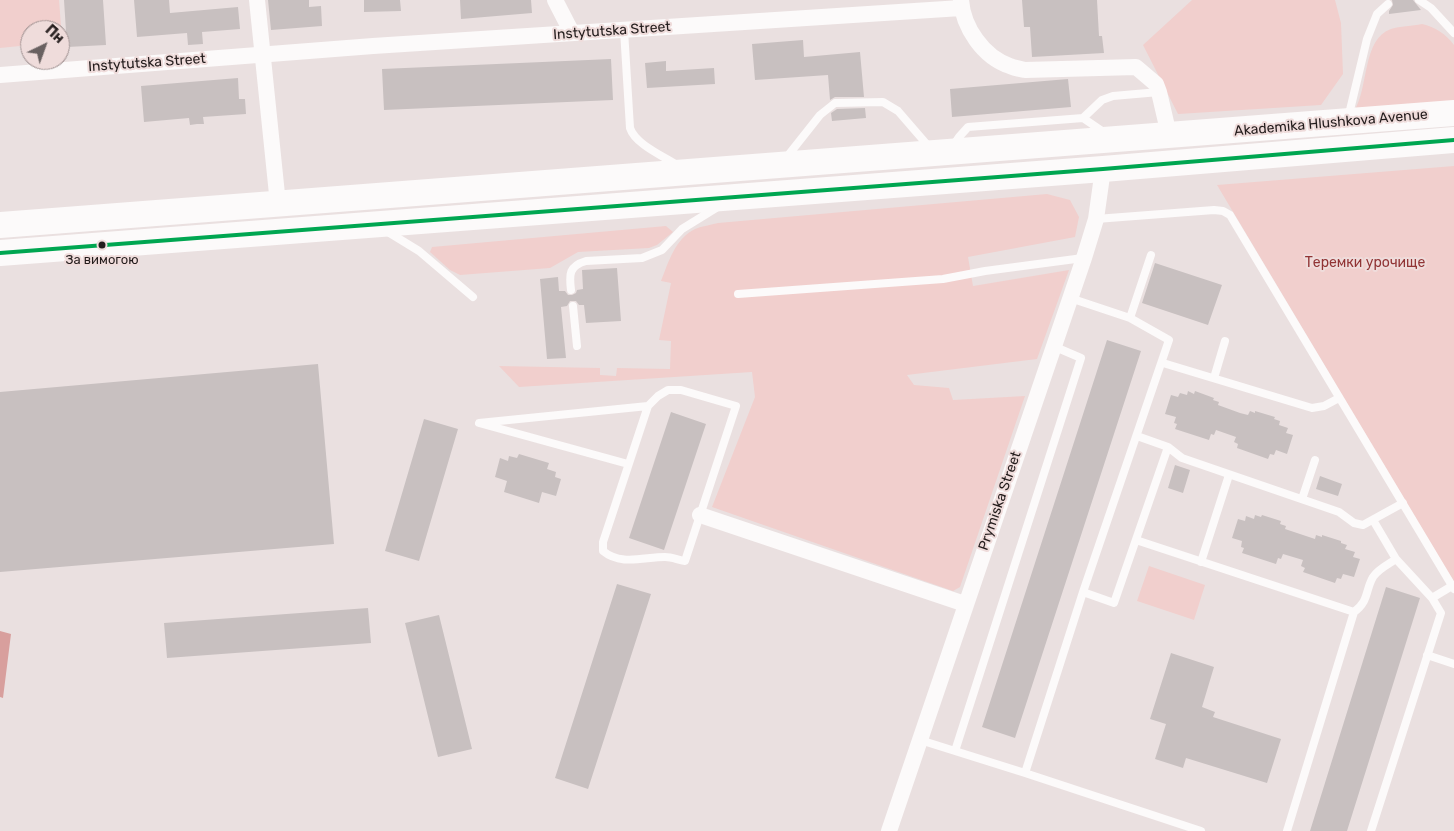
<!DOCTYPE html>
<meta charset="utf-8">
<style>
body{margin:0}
#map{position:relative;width:1454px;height:831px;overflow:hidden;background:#eae0e0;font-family:Rubik,sans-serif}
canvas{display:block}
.north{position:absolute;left:20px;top:20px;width:50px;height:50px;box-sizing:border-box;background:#efdcdb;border:1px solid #9d8f8f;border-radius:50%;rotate:42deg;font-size:14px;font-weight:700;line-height:20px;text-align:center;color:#231c1c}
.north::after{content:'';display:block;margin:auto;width:18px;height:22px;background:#696161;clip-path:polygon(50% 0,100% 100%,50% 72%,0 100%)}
</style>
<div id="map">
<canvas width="1454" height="831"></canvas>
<div class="north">Пн</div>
</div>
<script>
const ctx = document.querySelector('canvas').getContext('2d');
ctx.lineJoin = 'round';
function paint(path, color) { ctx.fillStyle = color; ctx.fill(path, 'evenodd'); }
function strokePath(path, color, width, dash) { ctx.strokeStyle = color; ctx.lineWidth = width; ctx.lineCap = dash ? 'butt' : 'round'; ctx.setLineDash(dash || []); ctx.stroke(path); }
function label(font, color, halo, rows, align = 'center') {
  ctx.font = font + ' Rubik,sans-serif'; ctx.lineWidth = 4; ctx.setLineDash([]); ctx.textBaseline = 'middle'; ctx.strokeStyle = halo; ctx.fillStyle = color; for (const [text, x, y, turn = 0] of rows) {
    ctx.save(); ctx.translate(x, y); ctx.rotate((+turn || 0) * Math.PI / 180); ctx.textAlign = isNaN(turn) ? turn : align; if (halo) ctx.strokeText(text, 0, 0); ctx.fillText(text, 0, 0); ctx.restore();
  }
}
const green = new Path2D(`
 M0,0h59l5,64 -16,1v-5h12v-30h-30v15l-30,3z
 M1192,0h143l6,23 2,51 -22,31 -143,9 -35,-69z
 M1422,24c13,3 24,10 32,21v57l-100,9c15,-23 8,-72 37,-82 9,-3 21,-3 31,-5z
 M1454,166v416l-237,-397z
 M1047,194l23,6 9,17 -4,20 -107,20 5,29 96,-16 -32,89 -130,16 7,10 35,3 4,12 72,-4 -65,191 -7,4 -241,-84 43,-110 -3,-25 -233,15 -20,-21 101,2v7l16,1 1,-8 53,1 1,-28 -12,-1 12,-57 -10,-2c8,-20 14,-42 34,-52 7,-3 16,-4 23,-6z
 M666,226l7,6 -16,13 -8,3 -71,4 -28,16 -90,7 -10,-5 -20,-18 2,-5z
 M1149,566l56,19 -11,35 -57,-19z`);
const water = new Path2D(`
 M0,631l11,3 -8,64 -3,-1z`);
const building = new Path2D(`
 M64,0h39l3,45 -39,2z
 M134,0h35l1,13 68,-6 2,22 -38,3 1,12 -15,1 -1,-12 -50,4z
 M268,0h41v7l12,-1 1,20 -51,4z
 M364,0h36l1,11 -37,1z
 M460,0h71l1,13 -71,6z
 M1022,0h75l2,36h3l2,17 -72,4 -2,-30h-6z
 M1392,0h21l8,10 -32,4v-3l4,-6z
 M803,40l1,17 56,-5 4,45h-29l-5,3 -2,-25 -73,5 -3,-36z
 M611,59l2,41 -229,10 -2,-41z
 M666,61v10l48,-3 1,16 -68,4 -2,-25z
 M238,78l1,21h6l1,15 -43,3 1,7h-7l-7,1 -1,-7 -45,4 -3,-36z
 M1068,79l3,28 -119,10 -2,-28z
 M865,108l1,10 -34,3 -1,-8 6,-4z
 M1155,263l67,22 -14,40 -66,-22z
 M617,268l4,53 -35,2 -2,-18h-5l-3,-4h-6l-3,5 -6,1 5,51 -19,1 -7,-80 18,-2 1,14h6l3,4h4l4,-2 1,-3 6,-1 -1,-19z
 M1107,340l34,11 -126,387 -33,-11z
 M318,364l16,180 -334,28v-180z
 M1188,391l6,3 1,-3 19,7 -1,2 6,2 -1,3 22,8 8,2 2,-4 5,2v-2l20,6 -1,2 6,2 -1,4 9,3 -2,5 7,2 -6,19 -11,-4 -2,5 -4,-1 -2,5 -31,-11 1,-4 -4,-2 2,-5 -20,-7 -2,5 -3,-1 -2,6 -34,-11 2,-5 -3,-1 2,-6 -11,-3 6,-19 7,2 2,-4 7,2z
 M671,412l35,12 -42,126 -35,-12z
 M424,419l34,10 -39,132 -34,-10z
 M519,454l30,9 -2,6 9,3 -1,5 6,2 -5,17 -14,-4 -3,11 -35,-11 3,-11 -12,-4 5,-19 8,3 1,-5 8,2z
 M1175,465l15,5 -7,23 -15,-5z
 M1320,476l22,8 -4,12 -22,-7z
 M1255,515l6,2 1,-2 19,6 -1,3 6,2 -1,3 30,10 1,-4 6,2v-2l19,6v2l6,2 -2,4 10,3 -2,5 7,2 -6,18 -11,-3 -2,5 -4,-1 -2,5 -32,-11 2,-4 -4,-2 2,-6 -20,-6 -2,5 -3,-1 -2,6 -34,-11 2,-5 -3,-1 1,-6 -10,-3 6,-19 7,2 1,-5 8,3z
 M617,584l34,10 -63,195 -33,-11z
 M1386,587l34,11 -30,96 -43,137h-37z
 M368,608l3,35 -204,15 -3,-35z
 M439,615l33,134 -34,8 -33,-134z
 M1171,653l43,14 -12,40 13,5 -2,5 68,22 -14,44 -81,-25 -3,10 -28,-9 11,-35 -16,-5z`);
const service = new Path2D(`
 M1419,0l12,8 23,25
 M624,30l6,98c5,16 33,28 47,37
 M1344,116l6,-6 17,-71 10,-25 11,-10
 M1083,118l19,-18 11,-4 46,-4
 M953,146l6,-9 9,-10 115,-9 22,15
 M786,158l34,-43 15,-12 48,-1 15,9 32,37
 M1096,219l118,-9 9,1 7,4 224,374
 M388,232l31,19 54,46
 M571,290c-2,-16 -2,-24 15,-29l56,-3 20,-8 20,-21 34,-21
 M738,294l205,-15 42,-8 98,-13
 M573,306l4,40
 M1130,318l21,-63
 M1163,363l149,45 12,-2 15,-8
 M1214,378l11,-37
 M668,390h13l55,16 -51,155c-7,-1 -13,-4 -20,-4 -21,0 -44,9 -62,-6v-9l45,-136 10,-10z
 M1137,436l31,11 14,11 157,54 15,11 9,2 40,-22
 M628,464l-149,-41 169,-17
 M1302,499l13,-39
 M1136,540l218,72
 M1396,559l36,39
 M1201,562l28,-87
 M1083,592l31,11 54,-156
 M1427,655l27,9
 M920,740l105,33 176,58
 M955,751l126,-393 -28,-12
 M1025,773l58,-181 86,-252 -39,-22 -60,-20
 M1287,831l67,-219c15,-11 11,-21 19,-35 5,-8 16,-13 23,-18l-23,-39
 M1371,831l70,-218 -9,-15 20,-12`);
const minor = new Path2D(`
 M257,0l21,204
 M555,0l17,33
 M961,0c2,27 22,57 49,66 4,2 10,3 15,4l111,-3 20,17 3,8 10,43
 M0,75l373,-29 588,-38
 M700,515l265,89
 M889,831l195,-573 12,-39 7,-50`);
const trunk = new Path2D(`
 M0,225l1454,-112
 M0,253l1103,-84 351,-29`);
const bus1 = new Path2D(`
 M0,253l1103,-84 351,-29`);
const markers = [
 [102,245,4.5,"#231c1c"]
];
const busNames = [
 ["За вимогою",102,260]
];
const streetNames = [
 ["Instytutska Street",612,31,-4],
 ["Instytutska Street",147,63,-4],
 ["Akademika Hlushkova Avenue",1331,123,-5],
 ["Prymiska Street",1000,501,-71]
];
const parkNames = [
 ["Теремки урочище",1365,263]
];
paint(green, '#f1cfcd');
paint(water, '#d89f9d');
paint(building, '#c8c0c0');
strokePath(service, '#fcfafa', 8);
strokePath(minor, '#fcfafa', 16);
strokePath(trunk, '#fcfafa', 26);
strokePath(bus1, '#00a651', 4);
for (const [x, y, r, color] of markers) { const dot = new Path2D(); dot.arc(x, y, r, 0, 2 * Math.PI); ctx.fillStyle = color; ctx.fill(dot); strokePath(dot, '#efdcdb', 2); }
label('13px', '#231c1c', '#efdcdb', busNames);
label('14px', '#231c1c', '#efdcdb', streetNames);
label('14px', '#913435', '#efdcdb', parkNames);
</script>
